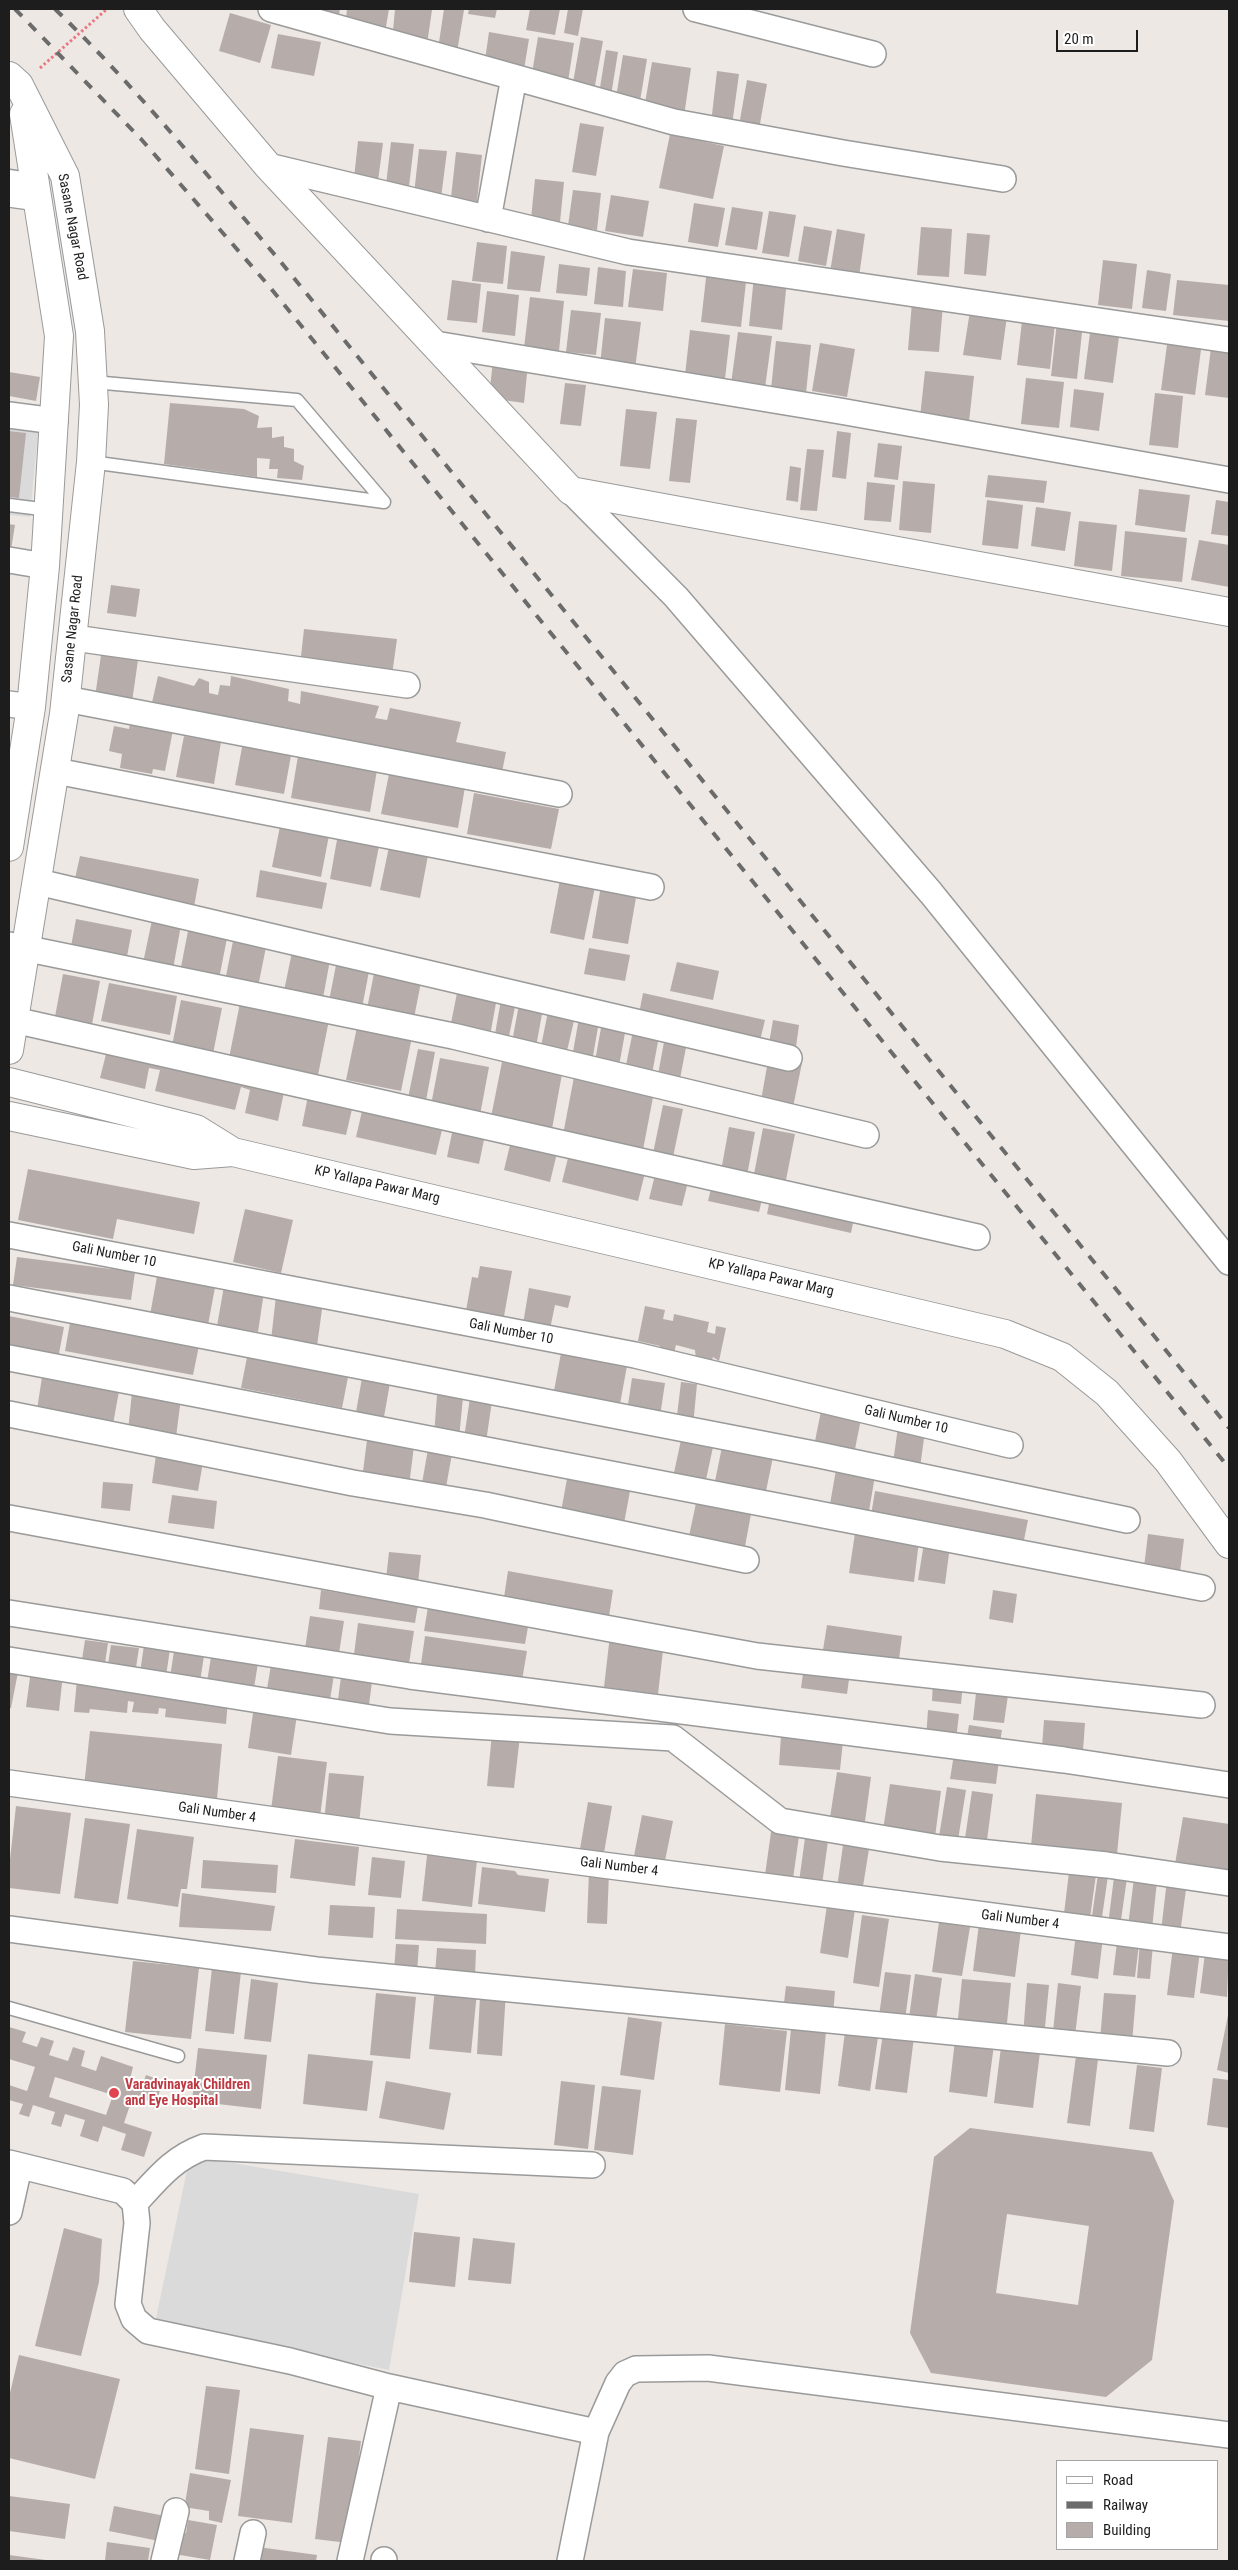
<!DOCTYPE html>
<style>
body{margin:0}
#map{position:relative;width:1238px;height:2570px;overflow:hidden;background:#ede8e4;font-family:"Roboto Condensed",sans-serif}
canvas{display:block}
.frame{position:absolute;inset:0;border:10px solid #1d1d1d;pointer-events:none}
.legend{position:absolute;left:1056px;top:2460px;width:162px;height:90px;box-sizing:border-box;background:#fff;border:1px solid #a5a5a5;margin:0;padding:6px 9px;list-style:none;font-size:15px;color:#1d1d1d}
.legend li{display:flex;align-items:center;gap:10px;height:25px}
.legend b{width:25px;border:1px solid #a5a5a5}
.scale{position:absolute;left:1056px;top:30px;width:82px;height:22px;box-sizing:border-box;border:2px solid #1d1d1d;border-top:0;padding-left:6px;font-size:15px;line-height:18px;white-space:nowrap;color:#1d1d1d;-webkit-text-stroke:4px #fff;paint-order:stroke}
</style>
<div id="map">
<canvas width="1238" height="2570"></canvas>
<div class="frame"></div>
<ul class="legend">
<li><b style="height:6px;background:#fff"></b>Road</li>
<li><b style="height:6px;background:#6b6b6b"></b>Railway</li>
<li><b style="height:14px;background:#b6adaa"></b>Building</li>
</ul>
<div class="scale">20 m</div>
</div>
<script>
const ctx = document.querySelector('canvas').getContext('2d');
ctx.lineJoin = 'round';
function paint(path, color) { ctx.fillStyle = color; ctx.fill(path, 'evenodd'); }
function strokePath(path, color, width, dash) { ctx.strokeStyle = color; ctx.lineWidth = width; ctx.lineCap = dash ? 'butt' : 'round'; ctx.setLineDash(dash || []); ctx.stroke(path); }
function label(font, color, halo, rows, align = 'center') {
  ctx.font = font + ' "Roboto Condensed",sans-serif'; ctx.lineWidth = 4; ctx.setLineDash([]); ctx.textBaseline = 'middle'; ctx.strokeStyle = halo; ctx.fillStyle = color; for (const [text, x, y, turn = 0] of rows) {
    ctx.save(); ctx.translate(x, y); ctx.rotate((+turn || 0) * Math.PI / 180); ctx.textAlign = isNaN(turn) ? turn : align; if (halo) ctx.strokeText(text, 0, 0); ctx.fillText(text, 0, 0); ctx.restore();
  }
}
const residential = new Path2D(`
 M9,407l31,4 -10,106 -21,-2z
 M190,2156l229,38 -30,176 -234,-47z`);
const building = new Path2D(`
 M302,9h38l-3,16z
 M347,9h42l-5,29 -39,-10z
 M395,9l37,1 -6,41 -34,-10z
 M444,9l20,1 -7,42 -19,-3z
 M469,9h28l-2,9 -27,-4z
 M530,9h30l-5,26 -29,-5z
 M568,9h15l-5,27 -14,-3z
 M230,13l41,12 -11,38 -41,-12z
 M489,32l40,7 -6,37 -39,-9z
 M278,34l43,8 -7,34 -43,-8z
 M538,37l36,6 -7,45 -36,-9z
 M581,37l22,4 -9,50 -22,-3z
 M606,50l12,2 -8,50 -12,-2z
 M623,55l24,4 -8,48 -24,-4z
 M652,62l39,6 -7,48 -40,-7z
 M717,71l22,3 -7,51 -21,-2z
 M747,80l20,4 -9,51 -20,-4z
 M580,123l24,4 -8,49 -24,-4z
 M670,134l54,12 -11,53 -54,-11z
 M358,141l25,2 -5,38 -24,-3z
 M391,142l23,2 -6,51 -23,-2z
 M419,149l28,2 -6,47 -27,-4z
 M456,152l26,3 -6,55 -26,-3z
 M535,179l29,3 -4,40 -29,-3z
 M573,190l28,3 -4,37 -29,-4z
 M611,195l38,6 -6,36 -38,-6z
 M694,203l31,5 -7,39 -30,-5z
 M732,207l31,5 -6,38 -32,-5z
 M769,211l27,4 -7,42 -27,-4z
 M804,226l28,5 -6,35 -28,-5z
 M921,227l31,2 -3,48 -32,-2z
 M837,229l28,5 -6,43 -29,-5z
 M967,233l23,2 -4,41 -22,-2z
 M477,242l30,4 -4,38 -31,-3z
 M511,251l34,5 -5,36 -33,-3z
 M1103,260l34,4 -5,45 -34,-4z
 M559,264l31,4 -3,28 -31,-3z
 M598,267l28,4 -3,36 -29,-3z
 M633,269l34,4 -4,38 -35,-4z
 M707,269l40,4 -6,54 -40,-5z
 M1147,270l24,4 -5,37 -24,-3z
 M754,276l33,4 -5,50 -33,-4z
 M452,280l29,4 -4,39 -30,-3z
 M1177,280l52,5v36l-56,-6z
 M487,291l32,4 -4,41 -33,-4z
 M530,297l34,4 -5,50 -35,-3z
 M912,302l31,3 -4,47 -31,-2z
 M571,310l30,3 -5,42 -30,-3z
 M970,311l37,5 -6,44 -38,-5z
 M605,318l36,4 -6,47 -35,-4z
 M1022,321l33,3 -5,45 -33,-4z
 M1057,321l26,2 -6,56 -26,-3z
 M690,330l40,5 -5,44 -40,-4z
 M738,332l34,4 -7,52 -34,-4z
 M1090,333l29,4 -6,46 -29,-4z
 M1168,337l34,5 -7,53 -34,-5z
 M776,341l35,4 -5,48 -35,-4z
 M820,343l35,6 -8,48 -35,-6z
 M1211,348l18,2v48l-24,-3z
 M493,360l35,4 -4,39 -35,-5z
 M925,371l49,5 -5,46 -49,-5z
 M9,372l31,5 -4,24 -27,-5z
 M1026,378l38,4 -5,46 -38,-4z
 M565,383l21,2 -5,41 -21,-2z
 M1074,389l30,4 -5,38 -29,-4z
 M1155,393l28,3 -5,52 -29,-3z
 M170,403l74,6 15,7 -2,12 15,-1v11l12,-2v11l10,2v12l10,5 -2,14 -25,-2 1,-9h-9l1,-10 -13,-1v19l-93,-13z
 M626,409l31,3 -7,57 -30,-3z
 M676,418l21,2 -7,63 -21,-2z
 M9,431l17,2 -7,65 -10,-1z
 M837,431l14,2 -5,46 -14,-2z
 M878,443l24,3 -4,34 -24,-3z
 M807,449l17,1 -7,61 -17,-1z
 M790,466l11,2 -3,34 -12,-2z
 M988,475l59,6 -3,22 -59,-6z
 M903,481l32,3 -4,49 -32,-3z
 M867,482l28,3 -4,37 -27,-2z
 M1139,489l51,6 -5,37 -50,-7z
 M987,500l36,5 -5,44 -36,-4z
 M1216,500l13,2v34l-18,-2z
 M1036,507l35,5 -6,39 -34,-5z
 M1079,521l38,4 -5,46 -38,-5z
 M9,524l6,1 -5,31h-1z
 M1125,531l62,7 -5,44 -61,-6z
 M1199,540l30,5v42l-38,-7z
 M111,585l29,4 -4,28 -29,-4z
 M304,629l93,10 -5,36 -92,-10z
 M101,655l37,5 -6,42 -37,-5z
 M158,676l36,10 5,-8 10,4v11l9,2 2,-10 10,1 1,-10 58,13 -1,12 12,3 1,-13 78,15 -4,12 12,2 3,-12 71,14 -5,20 50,10 -5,25 -350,-70z
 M131,716l42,14 -8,41 -12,-2 -1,5 -32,-6 2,-14 -13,-3 5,-25 15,3z
 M184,736l37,6 -7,42 -38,-7z
 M243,742l49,8 -8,44 -49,-9z
 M298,756l79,14 -7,42 -79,-14z
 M389,774l76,13 -7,41 -77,-14z
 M474,793l85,16 -8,40 -84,-15z
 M282,816l49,9 -10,52 -49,-10z
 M338,834l42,7 -9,46 -41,-8z
 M390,842l39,8 -9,48 -40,-8z
 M80,856l119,23 -5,28 -120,-24z
 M260,870l67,13 -5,26 -66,-12z
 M560,880l35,7 -11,53 -34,-7z
 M602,880l36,6 -10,58 -36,-6z
 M76,919l56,11 -7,37 -55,-15z
 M152,920l29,5 -8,44 -30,-6z
 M189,926l39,7 -10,51 -39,-7z
 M234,936l33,6 -9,45 -33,-6z
 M589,948l41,7 -5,26 -41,-7z
 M292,952l38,8 -7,38 -39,-7z
 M337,960l33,6 -8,42 -33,-7z
 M677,962l42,9 -6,29 -43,-9z
 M375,968l47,9 -9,46 -47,-9z
 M63,974l37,7 -9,49 -37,-8z
 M109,983l68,13 -7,39 -69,-14z
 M459,983l39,9 -8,44 -40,-8z
 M643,993l122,27 -6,25 -121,-26z
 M502,994l15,3 -8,39 -14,-2z
 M520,999l24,4 -8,44 -24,-5z
 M181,1000l41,8 -10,51 -41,-8z
 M240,1003l89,17 -11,55 -89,-17z
 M549,1007l27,5 -9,39 -26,-5z
 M580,1012l20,4 -7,40 -20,-4z
 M603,1017l24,5 -8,44 -24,-5z
 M773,1020l26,5 -3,22 -27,-4z
 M634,1026l26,5 -8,43 -27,-4z
 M357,1027l55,10 -11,54 -55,-11z
 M666,1031l22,6 -9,47 -22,-4z
 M418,1049l17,3 -10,54 -18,-3z
 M107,1050l177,42 -6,29 -33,-8 5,-23 -9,-3 -6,23 -80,-19 5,-21 -11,-2 -4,21 -45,-11z
 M769,1055l33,8 -10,49 -32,-6z
 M440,1058l49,9 -9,48 -49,-10z
 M502,1062l60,12 -10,55 -61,-12z
 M574,1077l80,15 -12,63 -80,-15z
 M308,1096l177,39 -6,29 -32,-7 5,-24 -10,-3 -6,25 -80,-18 6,-26 -10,-2 -6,26 -44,-9z
 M663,1105l20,4 -11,53 -20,-4z
 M729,1127l26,5 -8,44 -26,-5z
 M763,1128l32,6 -10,51 -32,-6z
 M511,1141l46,12 -7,29 -46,-12z
 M569,1154l76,19 -7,28 -76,-19z
 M28,1169l172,33 -6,32 -77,-15 -4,20 -95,-19z
 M655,1175l33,7 -6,24 -33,-7z
 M713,1180l51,11 -5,21 -51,-11z
 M771,1194l84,19 -4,20 -84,-19z
 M245,1209l48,11 -12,53 -48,-11z
 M17,1257l118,15 -4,28 -118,-15z
 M480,1266l32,5 -9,51 -38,-6 7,-39 6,1z
 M158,1271l58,11 -8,43 -58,-10z
 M224,1286l40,6 -6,40 -41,-6z
 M529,1288l42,8 -3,12 -13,-3 -5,24 -27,-5z
 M276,1296l47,6 -6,44 -46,-6z
 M645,1306l20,4 -2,9 10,2 1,-7 35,8 -2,10 8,2 1,-8 10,2 -7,33 -6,-4 -3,9 -14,-6 -1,-10 -19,-5 -3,12 -15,-3 2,-8 -22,-5z
 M9,1316l55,11 -7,37 -48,-10z
 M71,1317l129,24 -7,34 -128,-24z
 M248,1352l101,20 -7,36 -101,-20z
 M561,1353l66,13 -7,38 -66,-13z
 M42,1377l77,14 -7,39 -76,-14z
 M362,1378l28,5 -6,34 -28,-5z
 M632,1378l33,5 -6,40 -33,-5z
 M681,1382l16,2 -4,42 -17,-2z
 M132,1392l49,6 -5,39 -48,-6z
 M437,1395l26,2 -4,42 -25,-3z
 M470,1398l22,3 -6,41 -22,-4z
 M822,1406l40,8 -8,40 -40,-8z
 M898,1427l27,4 -6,44 -27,-5z
 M367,1440l47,6 -5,40 -47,-7z
 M681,1440l32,7 -9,42 -32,-7z
 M722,1447l51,10 -8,39 -51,-10z
 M428,1449l24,5 -7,39 -24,-4z
 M156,1455l47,7 -5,29 -46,-8z
 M837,1464l39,6 -7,41 -39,-7z
 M567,1479l63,12 -7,38 -63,-12z
 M103,1482l30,2 -3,27 -29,-3z
 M875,1491l153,29 -6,30 -152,-29z
 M172,1495l45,6 -3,28 -46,-6z
 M696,1503l55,11 -7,38 -56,-11z
 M855,1533l64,8 -5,41 -65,-9z
 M1148,1534l36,5 -4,33 -36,-5z
 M924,1543l26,3 -5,38 -27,-4z
 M389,1552l32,3 -3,28 -32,-4z
 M508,1571l105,19 -5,33 -105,-19z
 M321,1590l97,15 -3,18 -96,-14z
 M993,1590l24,4 -4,29 -24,-4z
 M428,1607l101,14 -4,23 -101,-13z
 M310,1616l34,5 -6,39 -34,-5z
 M358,1623l56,8 -6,39 -55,-8z
 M827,1625l75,11 -4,31 -76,-11z
 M610,1635l54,7 -6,52 -54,-7z
 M425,1636l102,15 -6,35 -101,-15z
 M85,1640l23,3 -4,27 -23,-4z
 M111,1645l28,3 -4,26 -28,-4z
 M144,1645l26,4 -5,34 -26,-4z
 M174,1651l30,5 -5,32 -30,-4z
 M211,1657l47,6 -5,31 -47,-6z
 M9,1665l10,2 -8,41h-2z
 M271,1665l63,10 -5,31 -63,-11z
 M804,1666l46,6 -3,22 -46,-6z
 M31,1670l32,4 -4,37 -33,-4z
 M341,1677l31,5 -4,30 -31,-5z
 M77,1679l151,21 -2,24 -61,-7 1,-8 -7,-1 -1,6 -26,-2 2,-10 -6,-1 -1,12 -37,-4 -1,4 -15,-1z
 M933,1680l30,2 -2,22 -29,-3z
 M977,1684l32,4 -5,35 -31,-3z
 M254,1706l43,9 -6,40 -43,-7z
 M928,1710l31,4 -3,26 -30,-2z
 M1044,1720l41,3 -2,28 -41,-4z
 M969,1725l33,5 -3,18 -33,-5z
 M90,1731l132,13 -5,55 -133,-12z
 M492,1733l28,3 -6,52 -27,-2z
 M781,1736l62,5 -3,29 -61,-5z
 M954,1754l45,6 -3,24 -46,-5z
 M278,1756l49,6 -7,55 -49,-7z
 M837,1772l34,5 -7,52 -35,-5z
 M329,1773l35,3 -5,48 -35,-2z
 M890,1784l51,7 -6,46 -52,-7z
 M947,1787l19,3 -9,56 -19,-3z
 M972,1791l21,3 -7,54 -22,-3z
 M1036,1794l86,9 -5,51 -86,-8z
 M588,1802l24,4 -8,47 -24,-4z
 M16,1806l55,7 -11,81 -51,-6v-20z
 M642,1815l31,6 -10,50 -31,-5z
 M1183,1817l46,7v49l-54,-9z
 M85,1818l45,6 -12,80 -44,-6z
 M772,1825l28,4 -8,57 -28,-4z
 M137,1829l57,8 -7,52h-6l-3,18 -51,-8z
 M805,1838l23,3 -7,51 -23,-3z
 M295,1839l64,8 -4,39 -65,-8z
 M843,1845l26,4 -8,50 -25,-4z
 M428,1846l50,5 -6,56 -50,-6z
 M372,1857l33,4 -4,37 -33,-3z
 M203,1860l75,5 -2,28 -75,-5z
 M482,1867l33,4 3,4 31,4 -4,33 -67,-8z
 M1099,1867l10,2 -7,48 -10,-1z
 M1115,1869l13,2 -8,56 -12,-2z
 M589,1871l20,1 -2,52 -20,-1z
 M1069,1872l27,3 -7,50 -26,-3z
 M1134,1878l23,3 -5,48 -24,-3z
 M1167,1880l20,2 -7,52 -19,-3z
 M182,1893l93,13 -4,25 -92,-4z
 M330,1905l45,2 -2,31 -45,-3z
 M827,1905l28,4 -7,49 -28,-5z
 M397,1909l90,5 -1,30 -91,-5z
 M862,1915l27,4 -10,68 -26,-4z
 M939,1922l31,5 -8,49 -30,-4z
 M979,1924l42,6 -6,47 -42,-6z
 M1076,1933l27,4 -5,42 -27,-4z
 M1118,1934l22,2 -5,41 -22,-2z
 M1140,1942l13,2 -3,35 -13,-1z
 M396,1944l23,1 -2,27 -23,-1z
 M1206,1945l23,3 -2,49 -27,-4z
 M1173,1947l27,4 -6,47 -27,-3z
 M437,1948l39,2 -1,27 -40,-3z
 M133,1961l66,7 -8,71 -66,-7z
 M212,1968l29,4 -7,62 -29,-3z
 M885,1972l26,3 -6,45 -26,-4z
 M915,1974l27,4 -7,50 -27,-3z
 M251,1979l27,4 -7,59 -27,-3z
 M962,1979l49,4 -5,50 -49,-4z
 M1027,1983l22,2 -5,53 -21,-2z
 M1058,1983l23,3 -7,58 -22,-3z
 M786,1986l49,5 -2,25 -50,-5z
 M435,1988l42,4 -6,61 -42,-4z
 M506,1991l-4,65 -25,-2 3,-58z
 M376,1993l40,4 -6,62 -40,-4z
 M1104,1993l32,2 -4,48 -32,-3z
 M1228,2015h1v58l-12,-3z
 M628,2017l34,5 -8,58 -34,-5z
 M725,2024l62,7 -7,61 -61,-7z
 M9,2027l17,5 -4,10 15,5 4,-10 13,4 -5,14 19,6 5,-14 12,4 -4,15 15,5 5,-15 32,11 -3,12 13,4 3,-8 17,6 -7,22 -23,-7 -9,27 28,9 -8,25 -23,-7 5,-16 -23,-8 -5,16 -18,-6 5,-16 -20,-6 -4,13 -10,-3 4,-12 -22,-7 -4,12 -10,-3 4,-10 -14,-4v-15l18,6 8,-24 -26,-8zM55,2077l58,18 -7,20 -57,-18z
 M791,2029l35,3 -6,62 -35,-4z
 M845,2032l33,5 -8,54 -32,-5z
 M883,2033l31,4 -7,56 -32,-4z
 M955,2040l39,5 -7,52 -38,-5z
 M1001,2047l39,5 -7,56 -39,-5z
 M198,2048l69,7 -6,54 -69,-8z
 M308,2054l65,7 -6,50 -64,-7z
 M1076,2056l22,3 -8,67 -23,-3z
 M1137,2065l25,3 -8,64 -25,-3z
 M1213,2078l16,2v48l-22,-3z
 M386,2081l65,12 -7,37 -65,-12z
 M561,2081l34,4 -7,64 -34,-4z
 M602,2086l39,4 -8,65 -39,-5z
 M970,2128l182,24 22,49 -22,159 -46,37 -175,-24 -21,-40 24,-176zM1007,2214l82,12 -11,79 -82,-12z
 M64,2228l38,11 -3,43 -18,74 -46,-10z
 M414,2232l46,5 -5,50 -46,-5z
 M473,2238l42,5 -4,41 -43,-4z
 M19,2355l101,24 -25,100 -86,-21v-61z
 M206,2386l34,4 -11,84 -34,-5z
 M250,2428l54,7 -12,88 -54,-7z
 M328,2437l33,4 -13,102 -33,-4z
 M190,2473l41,7 -9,43 -13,-3v-9l-19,-3 -1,8h-6z
 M9,2496l61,8 -5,35 -56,-8z
 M114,2506l51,10 -6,25 -50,-10z
 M188,2520l29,5 -7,35 -36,-6 5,-22 7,1z
 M107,2542l43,6 -2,13h-43z
 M258,2547l59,8 -1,6h-60z
 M9,2555l37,5v1h-37z`);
const path = new Path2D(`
 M40,68l67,-59`);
const service = new Path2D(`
 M9,176l27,4
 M93,382l204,18 87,102
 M91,462l293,40
 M9,505l40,5
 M9,2008l169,48`);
const minor = new Path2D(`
 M271,9l403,113 169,31 160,26
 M696,9l177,45
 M268,166l360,86 601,88
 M9,194l29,4
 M488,219l26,-142
 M435,344l405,67 389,69
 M9,415l46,6
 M571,491l105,106 255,296 298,369
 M9,560l36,6
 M74,638l333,47
 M66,699l493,95
 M9,704l22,3
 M56,771l595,116
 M38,882l751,176
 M9,945l444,91 413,99
 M14,1020l963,217
 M9,1235l626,120 375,90
 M9,1298l810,157 308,65
 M9,1358l1193,230
 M9,1414l344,69 132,22 261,55
 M9,1518l748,138 445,49
 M9,1613l401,63 654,84 165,25
 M9,1660l381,61 283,17 107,83 160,27 167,17 122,18
 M9,1783l502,70 718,94
 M9,1929l307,41 852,83
 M9,2163l114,28 12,12 2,20 -9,81 6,15 14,12 142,30 99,26 207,45
 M135,2203c22,-24 38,-45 69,-56l388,18
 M9,2212l10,-45
 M164,2561l12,-50
 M247,2561l6,-28
 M350,2561l39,-174
 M384,2561v-1
 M570,2561l26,-129 22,-49 7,-9 11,-5 72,-1 521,67`);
const tertiary = new Path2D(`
 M138,9l14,20 116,137 303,325 658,121
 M9,76l10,9 46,91 25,155 4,74 -3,57 -27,252 -55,336
 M9,847l22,-140 14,-141 14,-230 -35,-222
 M9,1082l187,47 37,23 772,182 57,23 45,36 61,68 61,83
 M9,1116l185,39 39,-3`);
const rail = new Path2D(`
 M15,9l126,130 128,147 960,1182
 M55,9c81,78 152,166 225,252l949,1167`);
const markers = [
 [114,2093,6,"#e0444e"]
];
const streetNames = [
 ["Sasane Nagar Road",72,227,79],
 ["Sasane Nagar Road",73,629,-84],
 ["KP Yallapa Pawar Marg",377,1185,13],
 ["Gali Number 10",114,1255,11],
 ["KP Yallapa Pawar Marg",771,1278,13],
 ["Gali Number 10",511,1332,11],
 ["Gali Number 10",906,1420,13],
 ["Gali Number 4",217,1813,8],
 ["Gali Number 4",619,1867,7],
 ["Gali Number 4",1020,1920,7]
];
const healthNames = [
 ["Varadvinayak Children",125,2085],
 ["and Eye Hospital",125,2101]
];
paint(residential, '#dbdada');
paint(building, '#b6adaa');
strokePath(service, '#9a9a9a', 15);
strokePath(minor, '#9a9a9a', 28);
strokePath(tertiary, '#9a9a9a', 30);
strokePath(path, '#ea7882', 3, [2.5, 2.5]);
strokePath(service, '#fff', 12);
strokePath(minor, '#fff', 25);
strokePath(tertiary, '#fff', 28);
strokePath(rail, '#6b6b6b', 4, [10, 10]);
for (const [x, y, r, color] of markers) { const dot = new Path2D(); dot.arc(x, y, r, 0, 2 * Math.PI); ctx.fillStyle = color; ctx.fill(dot); strokePath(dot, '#fff', 2); }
label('14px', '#1d1d1d', '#fff', streetNames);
label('bold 14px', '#be3a42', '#fff', healthNames, 'left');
</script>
